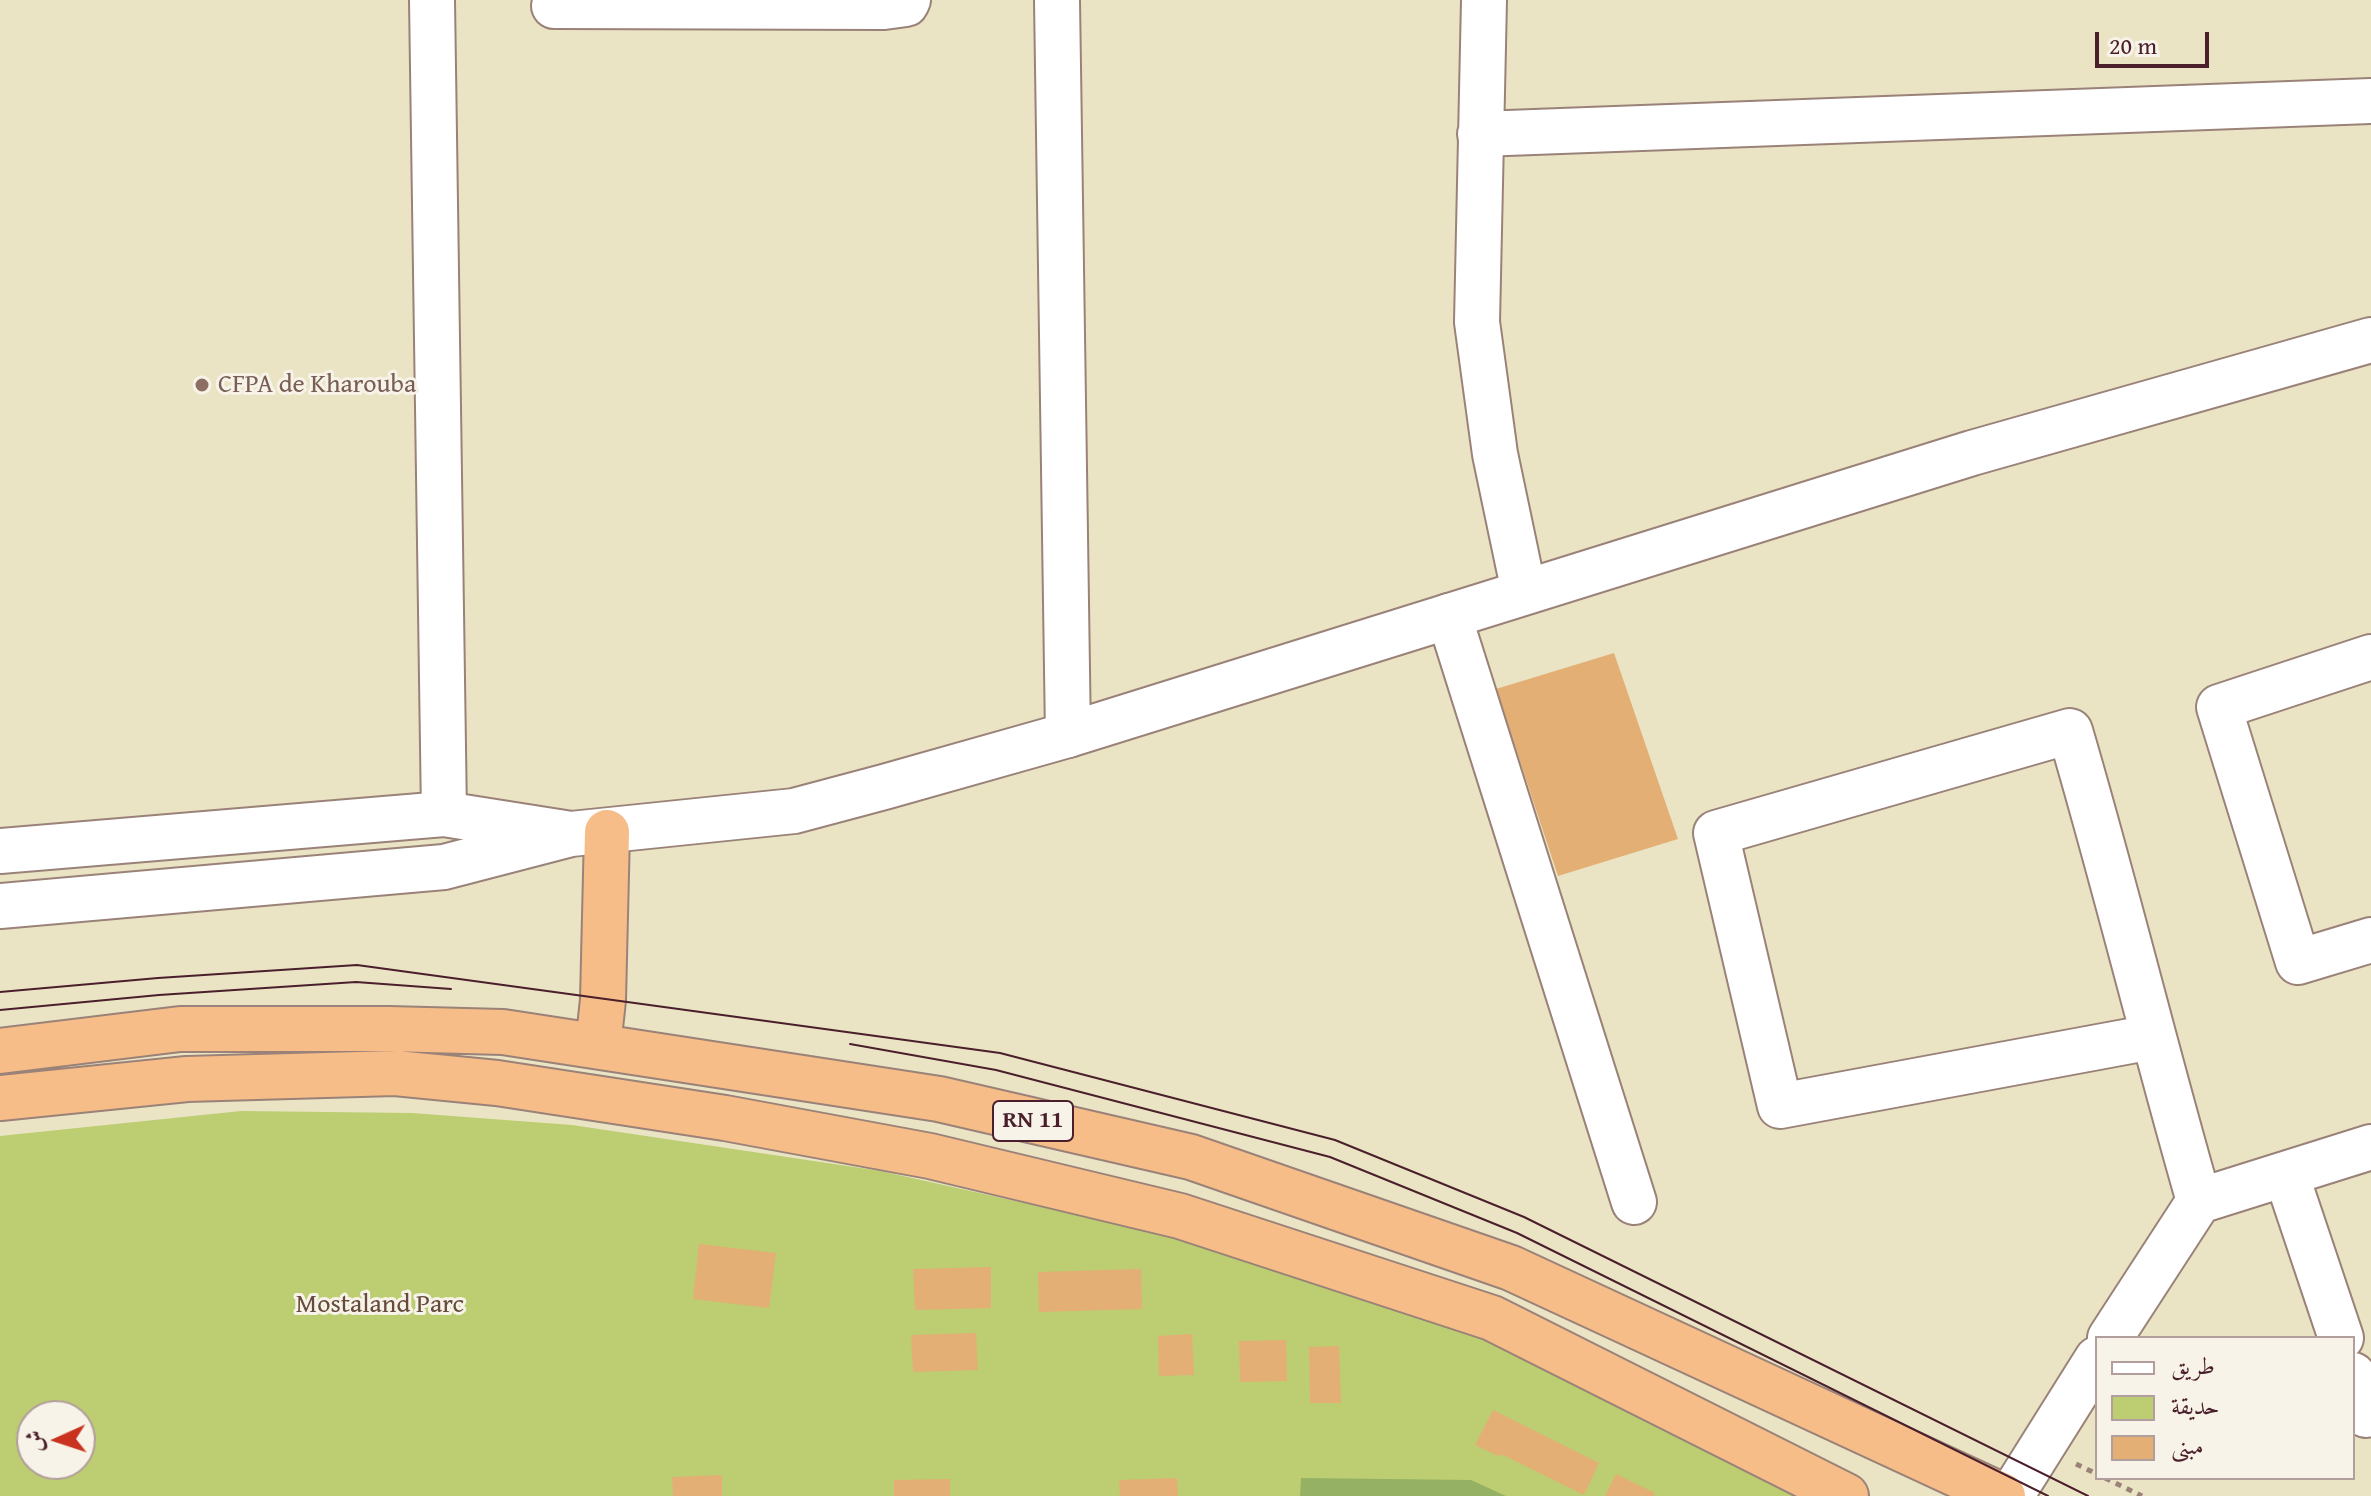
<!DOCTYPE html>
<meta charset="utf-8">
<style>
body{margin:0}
#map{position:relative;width:2371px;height:1496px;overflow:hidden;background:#eae4c5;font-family:"Gentium Book Plus",Amiri,serif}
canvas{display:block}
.legend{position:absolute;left:2095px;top:1336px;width:260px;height:144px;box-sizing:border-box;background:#f7f3e8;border:2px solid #b29e9c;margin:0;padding:10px 14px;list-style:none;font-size:24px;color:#4a1f2b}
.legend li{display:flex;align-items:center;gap:16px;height:40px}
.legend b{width:40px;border:2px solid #b29e9c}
.north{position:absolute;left:16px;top:1400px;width:80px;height:80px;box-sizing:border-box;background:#f7f3e8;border:2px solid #b29e9c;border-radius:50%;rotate:267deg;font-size:22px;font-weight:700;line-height:32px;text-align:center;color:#4a1f2b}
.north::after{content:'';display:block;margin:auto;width:28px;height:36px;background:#c8321e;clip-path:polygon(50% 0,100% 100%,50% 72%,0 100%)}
.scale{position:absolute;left:2095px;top:32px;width:114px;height:36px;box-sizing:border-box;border:4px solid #4a1f2b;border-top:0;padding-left:10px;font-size:24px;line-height:28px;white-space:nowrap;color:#4a1f2b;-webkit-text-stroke:6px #f7f3e8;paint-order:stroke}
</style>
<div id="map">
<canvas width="2371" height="1496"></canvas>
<ul class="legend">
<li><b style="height:10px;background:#fff"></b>طريق</li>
<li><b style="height:22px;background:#bcce71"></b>حديقة</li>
<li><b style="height:22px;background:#e4af74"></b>مبنى</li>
</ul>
<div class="north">ش</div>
<div class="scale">20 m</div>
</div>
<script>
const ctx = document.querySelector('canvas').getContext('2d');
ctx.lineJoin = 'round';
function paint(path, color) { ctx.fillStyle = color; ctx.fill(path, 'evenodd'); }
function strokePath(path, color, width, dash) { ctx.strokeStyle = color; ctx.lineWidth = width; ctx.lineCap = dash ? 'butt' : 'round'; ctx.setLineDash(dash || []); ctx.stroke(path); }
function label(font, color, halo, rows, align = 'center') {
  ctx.font = font + ' "Gentium Book Plus",serif'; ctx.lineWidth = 6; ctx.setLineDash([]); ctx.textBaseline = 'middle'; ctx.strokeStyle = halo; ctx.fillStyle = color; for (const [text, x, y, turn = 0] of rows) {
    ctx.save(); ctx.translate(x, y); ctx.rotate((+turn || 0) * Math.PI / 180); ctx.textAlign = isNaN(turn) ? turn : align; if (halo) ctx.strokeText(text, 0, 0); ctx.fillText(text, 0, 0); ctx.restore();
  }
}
const green = new Path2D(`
 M241,1111l171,2 160,12 309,46 358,80 244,86 317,159h-1800v-360zM32,1416h48v48h-48z`);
const forest = new Path2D(`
 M1301,1478l170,2 35,16h-206z`);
const building = new Path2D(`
 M1614,653l64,186 -120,37 -62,-187z
 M699,1244l77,9 -7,55 -76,-9z
 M991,1267v41l-76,2 -2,-41z
 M1141,1269l1,40 -103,3 -1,-40z
 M976,1333l2,37 -65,2 -2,-37z
 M1192,1334l2,41 -35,1 -1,-40z
 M1286,1340l1,41 -47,1 -1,-41z
 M1339,1346l2,57h-31l-1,-56z
 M1493,1410l106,53 -15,32 -83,-41 -1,3 -25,-12z
 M1616,1474l39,19 -1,3h-49z
 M722,1475v21h-49l-1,-19z
 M1177,1478l1,18h-58l-1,-16z
 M950,1479v17h-56v-16z`);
const path = new Path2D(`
 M2076,1464l21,10
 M2105,1478l37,18`);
const minor = new Path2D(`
 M432,0l12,814
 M1057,0l11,735
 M1484,0l-7,322 18,132 29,138
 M554,6l330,1 22,-3 2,-4
 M1480,134l891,-33
 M1449,616l185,586
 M2371,657l-152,50 79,255 73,-22
 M2152,1037l-372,69 -64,-273 354,-102c46,156 84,314 129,470
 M2286,1174l55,164
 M2110,1338l89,-137 172,-54
 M2353,1375l13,40 5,-1
 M2011,1496l86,-137`);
const tertiary = new Path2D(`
 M571,834l223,-23 90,-24 184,-52 904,-282 399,-113
 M0,851l444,-37 127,20 -127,33 -444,39`);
const trunk = new Path2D(`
 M598,1046l5,-46 4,-168
 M0,1051l180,-22h209l114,3 436,67 252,58 320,111 492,228
 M0,1098l187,-19 208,-6 102,10 228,35 205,38 250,60 312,102 354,178`);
const tram = new Path2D(`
 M0,992l158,-14 199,-13 643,88 335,87 189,77 564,279
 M0,1010l159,-15 197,-13 95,7
 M850,1044l146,26 334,87 187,76 531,263`);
const markers = [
 [202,385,8,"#8d6e63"]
];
const shields = [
 [1033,1121,80]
];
const shieldNames = [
 ["RN 11",1033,1121]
];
const educationNames = [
 ["CFPA de Kharouba",218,385]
];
const parkNames = [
 ["Mostaland Parc",380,1305]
];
paint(green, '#bcce71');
paint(forest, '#95b163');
paint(building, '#e4af74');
strokePath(minor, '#9a8278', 48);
strokePath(tertiary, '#9a8278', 48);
strokePath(trunk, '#9a8278', 48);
strokePath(path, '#9a8278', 5, [6, 6]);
strokePath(minor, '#fff', 44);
strokePath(tertiary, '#fff', 44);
strokePath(trunk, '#f7bd88', 44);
strokePath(tram, '#4a1f2b', 2);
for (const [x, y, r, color] of markers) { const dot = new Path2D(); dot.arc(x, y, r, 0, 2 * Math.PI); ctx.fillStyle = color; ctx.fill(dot); strokePath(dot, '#f7f3e8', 3); }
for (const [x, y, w] of shields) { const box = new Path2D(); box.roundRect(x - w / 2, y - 20, w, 40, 6); ctx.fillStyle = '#f7f3e8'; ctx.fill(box); strokePath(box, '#4a1f2b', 2); }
label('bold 24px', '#4a1f2b', null, shieldNames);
label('26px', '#785e54', '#f7f3e8', educationNames, 'left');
label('26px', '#664b3c', '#f7f3e8', parkNames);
</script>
